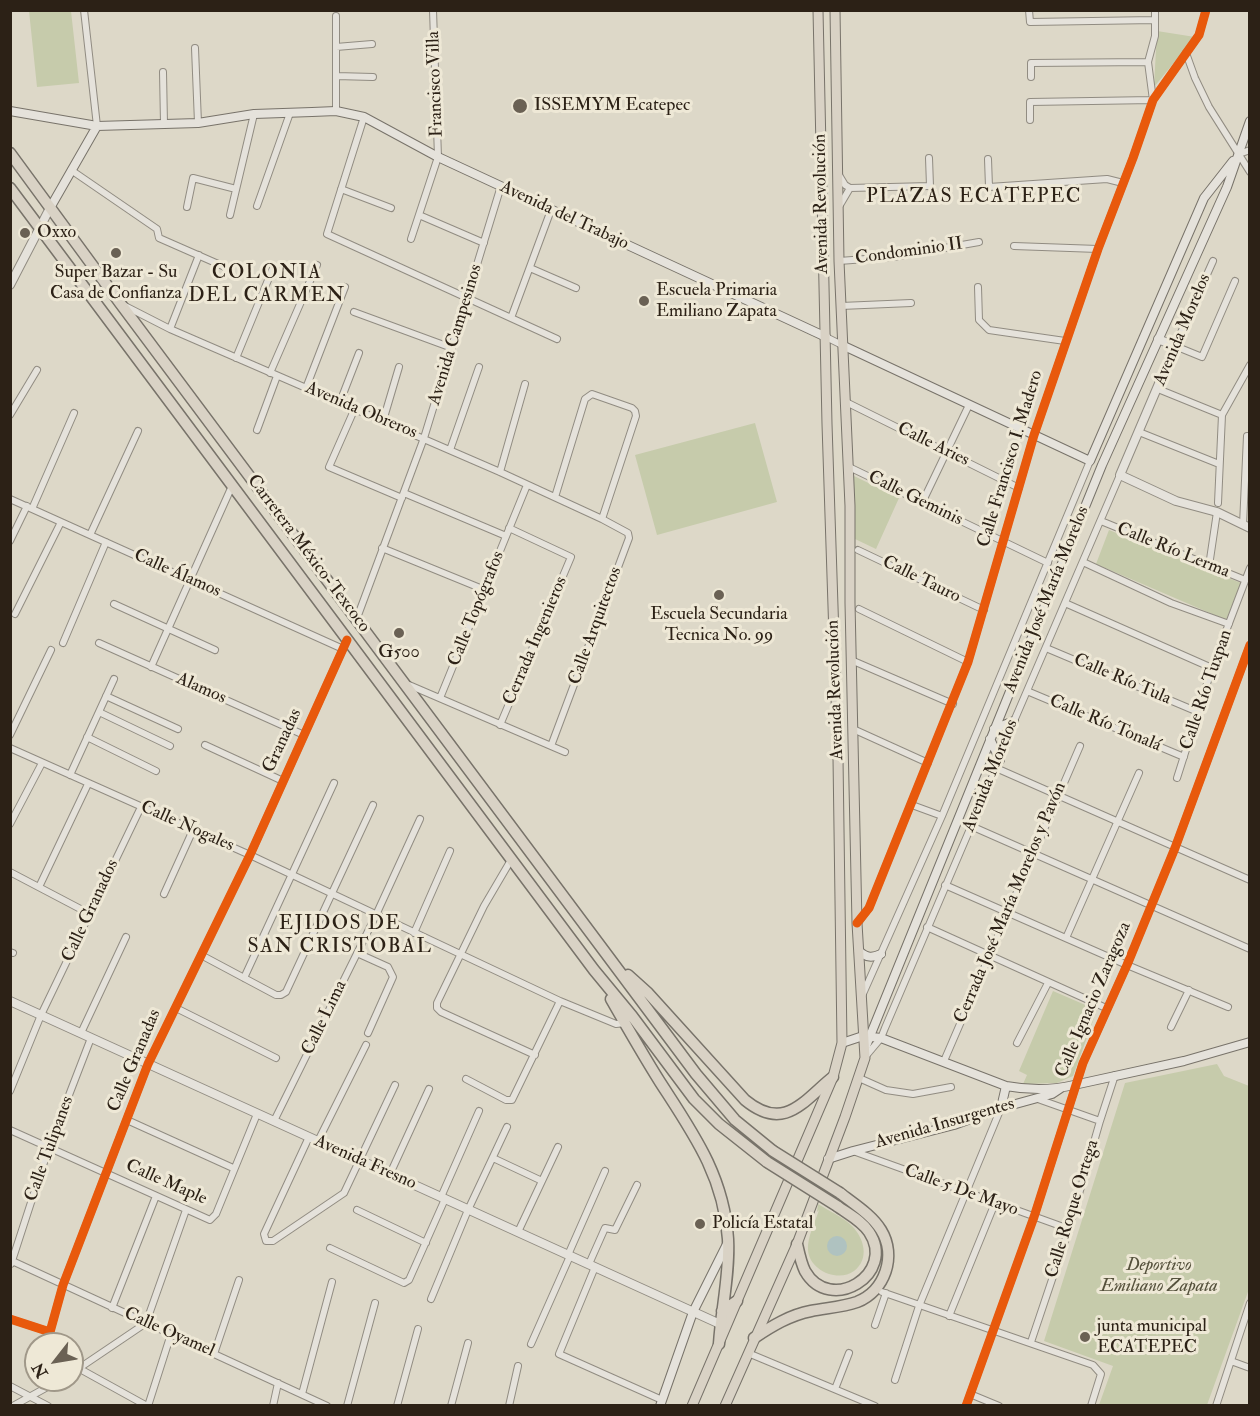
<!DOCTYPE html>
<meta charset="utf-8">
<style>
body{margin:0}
#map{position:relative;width:1260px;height:1416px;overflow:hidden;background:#ddd8c8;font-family:"IM FELL Double Pica",serif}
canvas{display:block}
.frame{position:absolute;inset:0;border:12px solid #2c2116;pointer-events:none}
.north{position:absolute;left:24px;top:1332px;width:60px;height:60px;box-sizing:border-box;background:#eee8d6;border:2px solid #a09889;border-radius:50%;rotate:239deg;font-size:16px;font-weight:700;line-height:24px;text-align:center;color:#2c2116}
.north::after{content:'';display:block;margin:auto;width:21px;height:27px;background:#6a6154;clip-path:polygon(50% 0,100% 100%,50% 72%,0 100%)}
</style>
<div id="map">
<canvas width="1260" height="1416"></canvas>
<div class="frame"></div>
<div class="north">N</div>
</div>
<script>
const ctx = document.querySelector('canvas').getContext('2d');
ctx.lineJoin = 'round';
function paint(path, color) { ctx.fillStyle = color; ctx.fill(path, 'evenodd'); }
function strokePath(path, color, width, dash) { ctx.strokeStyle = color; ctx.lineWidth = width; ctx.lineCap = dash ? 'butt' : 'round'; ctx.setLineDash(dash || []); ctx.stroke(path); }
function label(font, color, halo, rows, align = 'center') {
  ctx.font = font + ' "IM FELL Double Pica",serif'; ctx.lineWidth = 6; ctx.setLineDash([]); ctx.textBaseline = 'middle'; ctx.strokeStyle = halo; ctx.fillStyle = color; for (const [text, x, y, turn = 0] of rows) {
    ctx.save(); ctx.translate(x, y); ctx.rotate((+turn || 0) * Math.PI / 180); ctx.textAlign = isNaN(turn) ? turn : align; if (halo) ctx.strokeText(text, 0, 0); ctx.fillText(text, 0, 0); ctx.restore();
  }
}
const green = new Path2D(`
 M29,11h42l8,72 -42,4z
 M1157,31l38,6 -41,50z
 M755,423l22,79 -120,33 -22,-80z
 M852,475l47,23 -23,51 -21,-10z
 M1109,530l132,53 -15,37 -130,-56z
 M1053,991l44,19 -24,66 -16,7 -34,1 4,-9 -8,-4z
 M1217,1064l7,12 25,10v203l-42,116h-108l14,-39 -69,-25 81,-258z
 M818,1204c11,7 25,13 34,22 12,12 18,33 2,45 -16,12 -45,-1 -46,-21 -1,-12 7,-28 11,-40l-2,2z`);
const water = new Path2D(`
 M827 1246a10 10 0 1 1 20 0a10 10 0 1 1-20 0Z`);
const minor = new Path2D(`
 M84,10l13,116
 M1029,10l1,12 125,-2
 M336,16v95
 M336,47l36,-3
 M195,48l3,75
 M1186,53l9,25 14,29 41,65
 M163,72l1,52
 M336,76l37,1
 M1031,77v-14l117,-1
 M364,117l-37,117 230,105
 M1030,120v-18l123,-2 -5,-38 7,-26v-26
 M1239,154l11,-4
 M988,159l1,28 118,-8 16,4
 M71,170l86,59 2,9 66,29
 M839,175l6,10 5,3 80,-2 -1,-28
 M341,189l50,19
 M840,205l10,-17
 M257,206l33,-93
 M187,207l6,-29 43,11
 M230,215l24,-101
 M419,215l65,28
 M411,239l27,-82 -5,-147
 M1014,246l84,3
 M839,261l54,-4 86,-15
 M1213,261l-38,85 27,11 33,-76
 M530,268l46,20
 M978,287l1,33 10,10 76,11
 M125,306l45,23 330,143 102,47 26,14 1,5 -78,208
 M841,306l70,-3
 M354,312l98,36
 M511,318l40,-108
 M170,329l29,-74
 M826,337l18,9
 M236,358l37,-90
 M270,373l47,-108
 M306,388l39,-101
 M1158,389l64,26
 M340,402l19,-49
 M846,402l173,86
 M355,408l-26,59 73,31
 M10,415l27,-45
 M383,421l16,-54
 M257,430l20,-54
 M1139,432l80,32
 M450,450l29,-83
 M849,467l199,96
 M500,472l25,-88
 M404,493l102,43
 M555,497l30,-98 7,-5 40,14 3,3 1,5 -34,103
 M10,499l333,150
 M922,503l47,-98
 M1218,503l4,-88 28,-50
 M32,509l42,-96
 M1101,521l144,59
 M1243,525l4,-89h3
 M90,535l48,-104
 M10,541l17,-35
 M382,548l103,42
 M858,550l126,60
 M1083,562l88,41 58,21
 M1209,566l8,-54
 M1065,603l147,65
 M114,604l101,46
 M859,609l109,53
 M15,614l46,-92
 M357,618l67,-180 77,-252
 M63,643l43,-101
 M99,643l205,92
 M1046,648l152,64
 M851,660l102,44
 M151,667l81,-181
 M409,685l156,67
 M1027,691l157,66
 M106,696l72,33
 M440,698l87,-213
 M99,712l71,34
 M500,725l71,-168 -62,-29
 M853,729l75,34
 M10,735l41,-85
 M87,737l69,34
 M205,745l78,36
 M10,748l240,107 310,146 56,23 9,-1
 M996,768l254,112
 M70,775l44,-96
 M1177,778l35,-110 38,-100
 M912,805l30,11
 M10,824l32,-61
 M971,826l279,123
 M511,860l-27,46 -47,97v5l4,4 94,43
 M10,872l80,42
 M945,885l182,80 101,42
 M39,887l49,-103
 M164,894l29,-64
 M858,923l11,-15 99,-246 66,-227 64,-186 35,-91 20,-58 46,-65 7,-25
 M927,927l179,81
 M414,933l36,-82
 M1066,938l73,-165
 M10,952l3,1
 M357,953l31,14 5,10 -25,56
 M201,955l75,40h5l5,-3 87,-187
 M244,978l90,-195
 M862,996l80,-180 148,-355
 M176,1008l100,50
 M1171,1027l18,-37
 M81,1033l45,-96
 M1017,1043l31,-60
 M865,1057l16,-19 4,-10 111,-260 18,-47 106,-246
 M944,1061l136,-315
 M859,1078l27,12 27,4 38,-7
 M466,1079l40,21h6l48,-99
 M10,1091l31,-76 100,-208
 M1035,1098l65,23
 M127,1120l106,48
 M274,1121l102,-206 44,-96
 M10,1130l200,90 6,-6 41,-100
 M309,1137l-45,97 2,7h7l71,-48 51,-108
 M318,1141l48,-96
 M853,1151l216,78
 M493,1158l49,23
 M390,1174l39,-85
 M441,1197l38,-86
 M357,1210l69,33
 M518,1232l40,-85
 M330,1248l74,35 5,-3 36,-81
 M568,1255l37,-84
 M10,1260l317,146
 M11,1264l38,-117 42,-109
 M589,1264l16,-36 10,2 22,-45
 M595,1267l-36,87 103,46
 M882,1292l211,73 8,9 -10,32
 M431,1299l37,-89 39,-83
 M112,1308l44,-112
 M949,1316l46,-113
 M10,1319l40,13 13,-47 85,-221 102,-209 97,-215
 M875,1325l11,-32
 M1031,1342l38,-113 31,-108 15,-46
 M531,1344l39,-88
 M748,1353l127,53
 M214,1354l25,-74
 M1231,1361l19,7
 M80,1369l67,37
 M72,1373l74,-50 40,-113
 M895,1380l24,-74 82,-198
 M10,1386l38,20
 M835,1389l14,-36
 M302,1394l30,-112
 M970,1394l29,12
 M13,1406l47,-26
 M148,1406l23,-72
 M273,1406l5,-23
 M347,1406l28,-103
 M397,1406l21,-77
 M451,1406l17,-63
 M509,1406l9,-40
 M966,1406l68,-189 49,-154 44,-98 48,-117 75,-203
 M1216,1406l34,-103`);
const tertiary = new Path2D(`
 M10,285l40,-77
 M1158,339l17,7 -55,129 56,26 41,11 33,16
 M10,1001l710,323`);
const secondary = new Path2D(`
 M10,111l87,15 101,-3 56,-9 58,-2 24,-1 28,6 74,40 388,180
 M50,208l47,-82
 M844,346l246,115 114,-263 29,-37
 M994,729l20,-8
 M990,739l10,21
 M859,951c8,7 13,7 22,3
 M842,1043l21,-7 18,2 125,48c22,4 47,4 68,-1l110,-24 66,-19
 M866,1046l236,-581 125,-278 23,-66
 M1001,1108l5,-22
 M828,1159l25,-8 101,-26 47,-17 51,-14 9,-6
 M660,1406l33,-94 35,-70`);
const primary = new Path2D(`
 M692,1406l141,-329 9,-34 -4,-285 -11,-334 -9,-414
 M725,1406l72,-162 48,-127 20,-59 -8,-135 -7,-320v-97l-11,-245 -4,-251`);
const trunk = new Path2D(`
 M10,153l110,150 576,771 39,46 38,31
 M10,188l584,782 38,46 62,83 25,25 48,38
 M628,975l20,18 97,107c40,33 59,0 88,-23
 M611,999c16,28 32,56 49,83 33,51 64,94 68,157 2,35 -7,71 -9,105
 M797,1244c2,9 4,19 8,27 25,44 92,3 64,-39 -7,-11 -21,-18 -32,-26
 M722,1311l15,-10
 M754,1338c18,-12 36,-23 57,-27 15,-3 32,-4 46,-9 28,-11 40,-46 24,-72 -9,-15 -27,-26 -41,-37`);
const trunkBridge = new Path2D(`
 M773,1151l67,42
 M767,1162l70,44`);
const cycleway = new Path2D(`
 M857,923l12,-15 99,-246 66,-227 64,-186 35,-91 20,-58 46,-65 7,-25
 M10,1319l40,13 13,-47 85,-221 102,-209 97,-215
 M966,1406l68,-189 49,-154 44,-98 48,-117 75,-203`);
const markers = [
 [520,106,8,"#6a6154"],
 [25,233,6,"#6a6154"],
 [116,253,6,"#6a6154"],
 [644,301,6,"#6a6154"],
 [719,595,6,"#6a6154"],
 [399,633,6,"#6a6154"],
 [700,1224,6,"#6a6154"],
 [1085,1337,6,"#6a6154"]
];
const streetNames = [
 ["Francisco Villa",436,84,-92],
 ["Avenida Revolución",822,204,-91],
 ["Avenida del Trabajo",564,216,25],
 ["Condominio II",909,252,-8],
 ["Avenida Morelos",1183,330,-67],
 ["Avenida Campesinos",456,335,-73],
 ["Avenida Obreros",361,411,23],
 ["Calle Aries",933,445,26],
 ["Calle Francisco I. Madero",1011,459,-73],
 ["Calle Geminis",915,499,26],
 ["Calle Río Lerma",1173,551,22],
 ["Carretera México-Texcoco",308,554,53],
 ["Calle Álamos",177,574,24],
 ["Calle Tauro",921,580,26],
 ["Avenida José María Morelos",1047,600,-68],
 ["Calle Topógrafos",477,609,-68],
 ["Calle Arquitectos",596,626,-70],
 ["Cerrada Ingenieros",536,641,-67],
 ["Calle Río Tula",1122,680,23],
 ["Alamos",201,689,24],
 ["Avenida Revolución",836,690,-92],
 ["Calle Río Tuxpan",1207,690,-71],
 ["Calle Río Tonalá",1105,724,23],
 ["Granadas",283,741,-65],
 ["Avenida Morelos",991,776,-68],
 ["Calle Nogales",187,827,24],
 ["Cerrada José María Morelos y Pavón",1011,903,-67],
 ["Calle Granados",91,911,-65],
 ["Calle Ignacio Zaragoza",1094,1000,-67],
 ["Calle Lima",325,1018,-64],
 ["Calle Granadas",135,1061,-67],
 ["Avenida Insurgentes",945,1124,-16],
 ["Calle Tulipanes",50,1149,-70],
 ["Avenida Fresno",365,1163,24],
 ["Calle Maple",166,1183,24],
 ["Calle 5 De Mayo",961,1191,20],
 ["Calle Roque Ortega",1073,1209,-73],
 ["Calle Oyamel",169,1333,24]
];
const poiNames = [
 ["ISSEMYM Ecatepec",534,106],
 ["Oxxo",37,233],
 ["Super Bazar - Su",116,273,"center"],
 ["Casa de Confianza",116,294,"center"],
 ["Escuela Primaria",656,291],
 ["Emiliano Zapata",656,312],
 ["Escuela Secundaria",719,615,"center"],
 ["Tecnica No. 99",719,636,"center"],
 ["G500",399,653,"center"],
 ["Policía Estatal",712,1224],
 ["junta municipal",1097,1327],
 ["ECATEPEC",1097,1348]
];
const parkNames = [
 ["Deportivo",1159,1266],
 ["Emiliano Zapata",1159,1287]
];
const neighbourhoodNames = [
 ["PLAZAS ECATEPEC",974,198],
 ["COLONIA",267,274],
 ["DEL CARMEN",267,297],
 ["EJIDOS DE",340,925],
 ["SAN CRISTOBAL",340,948]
];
paint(green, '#c6cbab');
paint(water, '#afc2c0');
strokePath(minor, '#918c82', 8);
strokePath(tertiary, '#918c82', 10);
strokePath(secondary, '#78736a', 10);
strokePath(primary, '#78736a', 11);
strokePath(trunk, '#78736a', 13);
strokePath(minor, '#e5e2db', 6);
strokePath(tertiary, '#e5e2db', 8);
strokePath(secondary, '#e5e2db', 8);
strokePath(primary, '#d9d2c5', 9);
strokePath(trunk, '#d9d2c5', 10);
strokePath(trunkBridge, '#78736a', 13, []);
strokePath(trunkBridge, '#d9d2c5', 10);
strokePath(cycleway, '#e8590c', 9);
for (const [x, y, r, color] of markers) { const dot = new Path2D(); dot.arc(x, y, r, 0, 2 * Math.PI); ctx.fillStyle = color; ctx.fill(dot); strokePath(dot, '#eee8d6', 2); }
label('18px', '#2c2116', '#eee8d6', streetNames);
label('18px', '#2c2116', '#eee8d6', poiNames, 'left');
label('italic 18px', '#55513c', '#eee8d6', parkNames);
ctx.letterSpacing = '1.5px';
label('20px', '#2c2116', '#eee8d6', neighbourhoodNames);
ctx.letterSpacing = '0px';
</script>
